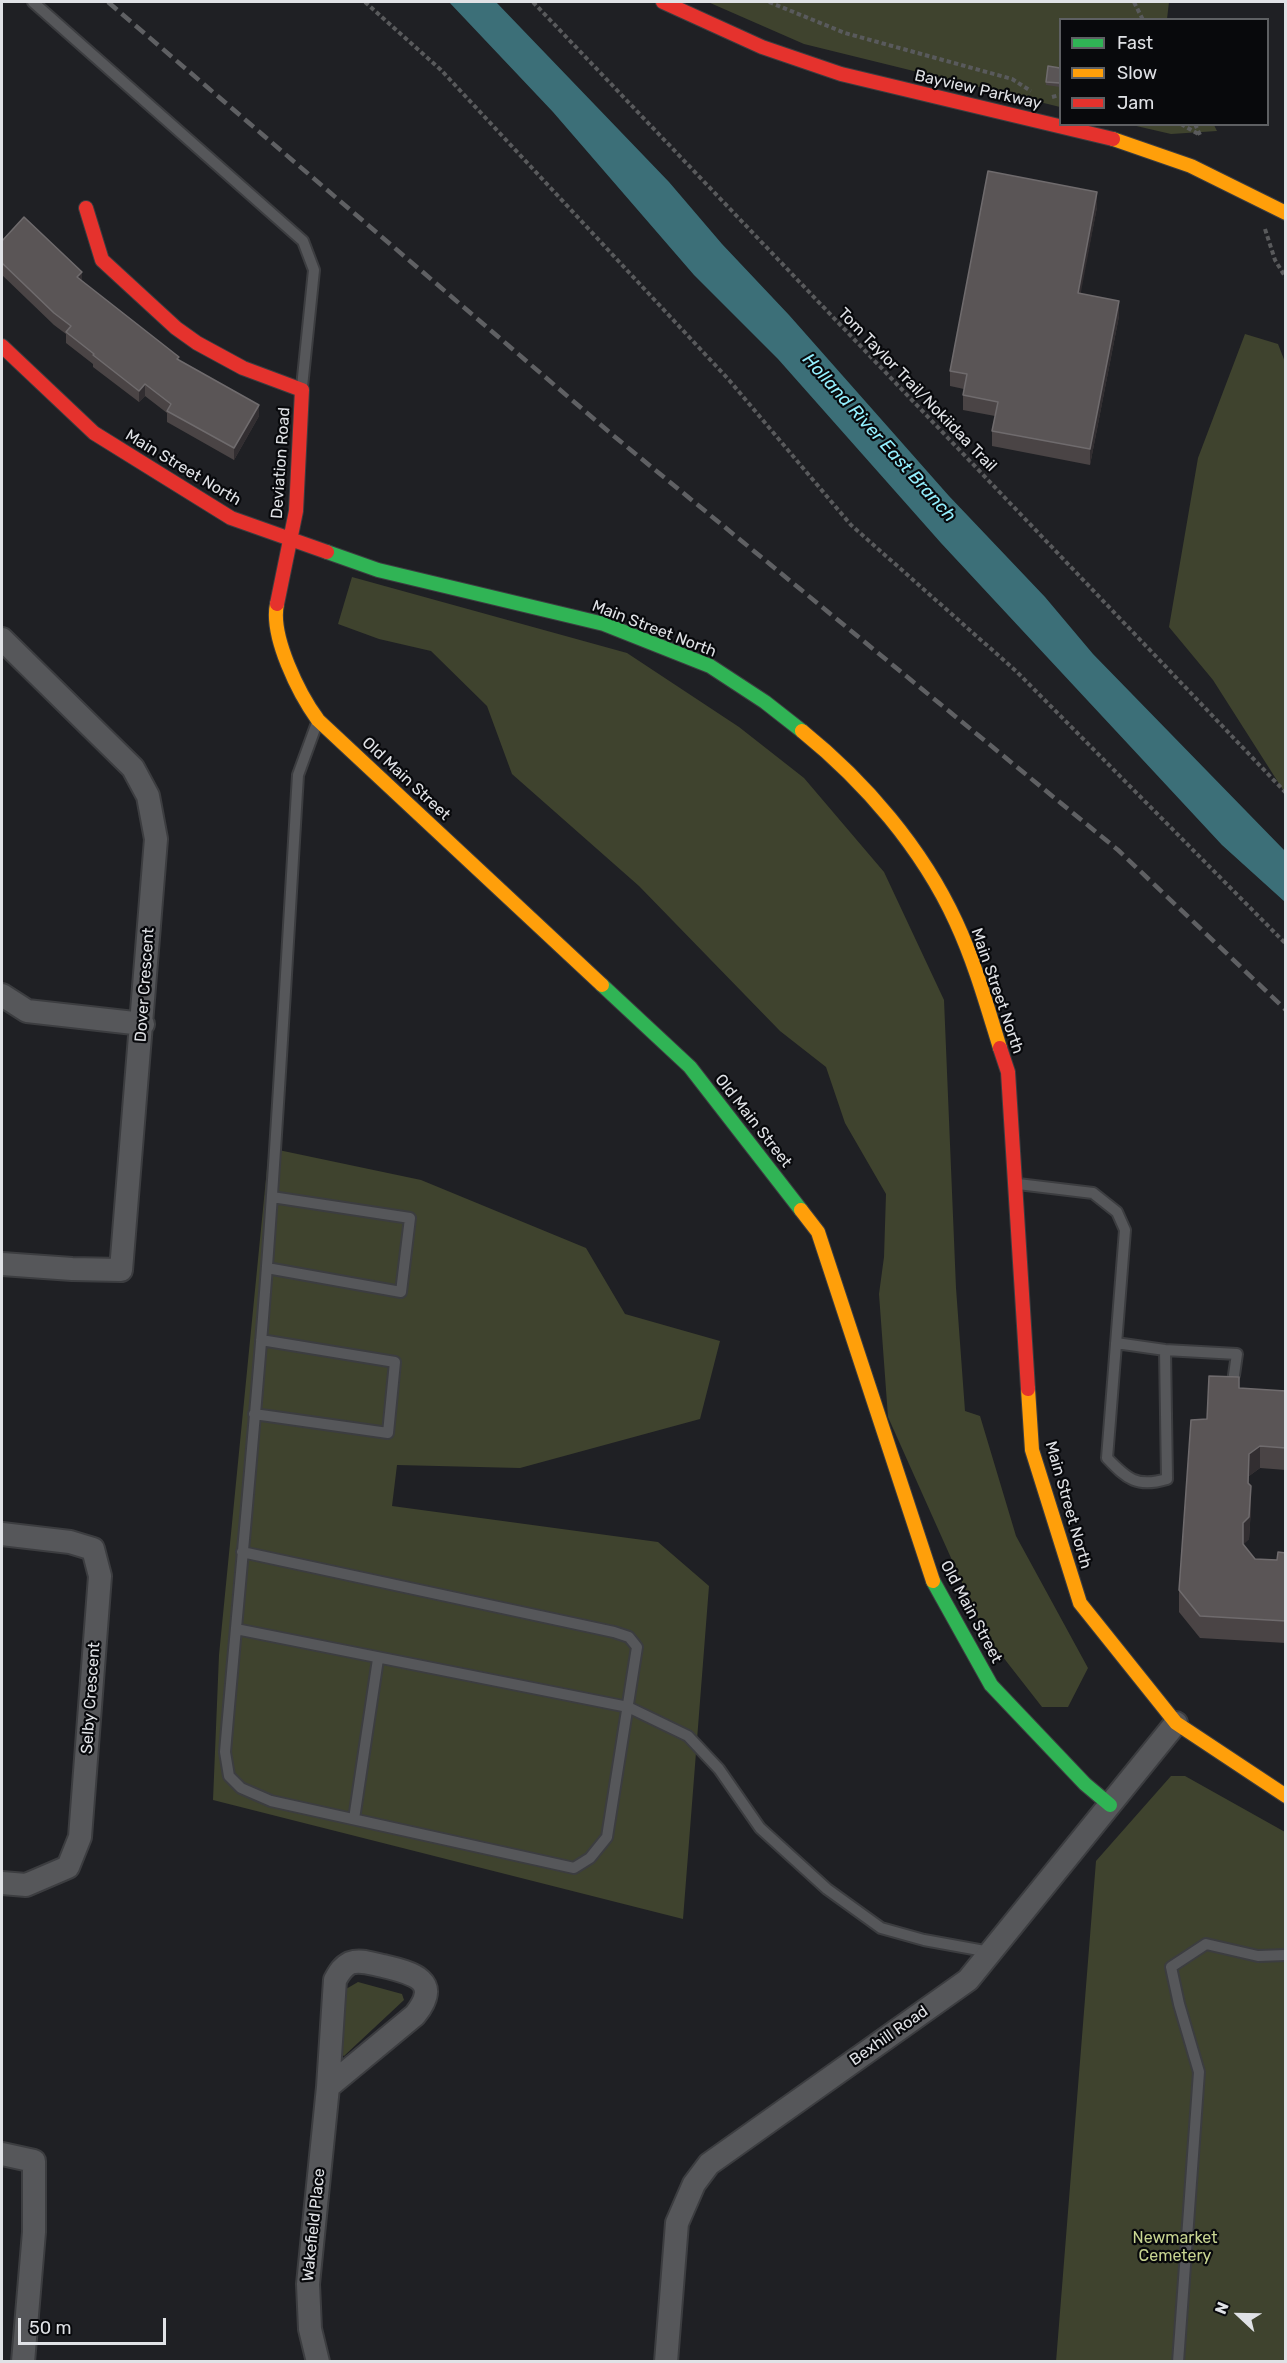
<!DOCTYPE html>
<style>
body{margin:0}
#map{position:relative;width:1287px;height:2363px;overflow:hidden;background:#1f2024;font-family:Rubik,sans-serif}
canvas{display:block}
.frame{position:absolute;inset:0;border:3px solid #e0e2e6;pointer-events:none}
.legend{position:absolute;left:1059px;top:18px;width:210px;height:108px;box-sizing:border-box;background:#08090c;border:2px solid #5e6063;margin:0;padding:8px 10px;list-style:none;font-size:18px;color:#e0e2e6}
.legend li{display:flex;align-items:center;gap:12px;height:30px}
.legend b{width:30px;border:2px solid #5e6063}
.north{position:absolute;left:1209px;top:2285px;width:60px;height:60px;-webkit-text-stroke:4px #08090c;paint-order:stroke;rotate:292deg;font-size:16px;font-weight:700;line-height:24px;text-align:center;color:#e0e2e6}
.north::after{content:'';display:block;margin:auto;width:21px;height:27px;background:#e0e2e6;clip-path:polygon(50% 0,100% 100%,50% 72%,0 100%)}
.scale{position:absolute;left:18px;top:2318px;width:148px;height:27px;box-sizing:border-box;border:3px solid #e0e2e6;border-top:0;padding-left:8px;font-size:18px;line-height:21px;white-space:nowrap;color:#e0e2e6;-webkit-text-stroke:4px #08090c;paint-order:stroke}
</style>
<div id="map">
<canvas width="1287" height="2363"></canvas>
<div class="frame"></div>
<ul class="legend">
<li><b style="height:8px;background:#30b455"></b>Fast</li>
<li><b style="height:8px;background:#ff9f0a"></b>Slow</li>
<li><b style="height:8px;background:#e5322d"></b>Jam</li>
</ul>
<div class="north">N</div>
<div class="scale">50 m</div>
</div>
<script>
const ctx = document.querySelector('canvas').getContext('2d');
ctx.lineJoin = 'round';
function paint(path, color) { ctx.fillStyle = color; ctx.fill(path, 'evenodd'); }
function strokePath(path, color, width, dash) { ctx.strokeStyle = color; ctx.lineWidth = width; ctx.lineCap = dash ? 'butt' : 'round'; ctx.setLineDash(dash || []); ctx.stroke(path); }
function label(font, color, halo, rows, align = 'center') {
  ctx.font = font + ' Rubik,sans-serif'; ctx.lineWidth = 4.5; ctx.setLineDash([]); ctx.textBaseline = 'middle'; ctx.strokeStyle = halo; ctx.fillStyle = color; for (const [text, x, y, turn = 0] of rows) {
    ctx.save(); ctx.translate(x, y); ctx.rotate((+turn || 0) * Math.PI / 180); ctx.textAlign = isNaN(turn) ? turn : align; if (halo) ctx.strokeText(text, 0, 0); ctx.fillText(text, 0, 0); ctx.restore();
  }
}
const green = new Path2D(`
 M708,2h461l-2,17 -107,1v87l-256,-63z
 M1132,125h82l3,6 -46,3z
 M1245,334l33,10 7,18v431l-72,-113 -44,-53 29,-169z
 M352,577l275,76 112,74 65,51 80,94 60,128 12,288 9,123 15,5 36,120 72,132 -20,39h-26l-57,-73 -97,-217 -9,-123 5,-37 2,-63 -41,-71 -19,-56 -46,-36 -141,-145 -127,-112 -25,-68 -56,-55 -52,-12 -41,-15z
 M269,1148l152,32 165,68 39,66 95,27 -20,78 -180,49 -123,-3 -5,41 266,36 51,44 -26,333 -470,-119 6,-145z
 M1171,1776h14l100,56v529l-229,1 40,-501z
 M358,1982l44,12 2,6 -60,56 -5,-2 7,-65z`);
const water = new Path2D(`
 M449,2h47l173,180 53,62 67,71 160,181 96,101 48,57 192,197v51l-63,-57 -281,-302 -163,-184 -84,-84 -141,-163z`);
const path = new Path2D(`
 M365,2l76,68 288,310 122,145 165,146 270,273
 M533,2l753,791
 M769,2l76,31 167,46 19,12
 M1134,2l9,18
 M1052,97l8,-2
 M1181,124l19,11
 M1195,124l5,11
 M1265,229l10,31 11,18`);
const lane = new Path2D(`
 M33,2l270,239 11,29 -12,117
 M1018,1184l75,9 24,19 8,18 -18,228c20,21 30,30 60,21l-2,-129
 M267,1268l134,24 9,-74 -138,-21
 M1116,1343l49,7 72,4 -3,21
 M254,1414l134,19 7,-71 -134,-22
 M242,1552l372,80 15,5 8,10 -30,190 -17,21 -16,10 -303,-67 -30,-13 -12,-12 -4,-24c14,-162 30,-324 42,-486 12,-163 21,-327 31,-491l19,-52
 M236,1629l392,78 60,29 31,33 41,59 67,61 54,39 43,12 66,12
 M354,1819l24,-160
 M1178,2362l21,-290 -20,-68 -8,-37 35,-23 52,12 28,-1`);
const street = new Path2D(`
 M2,639l131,129 15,28 8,43 -35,431 -49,-1 -70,-5
 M2,995l25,16 116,13
 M2,1534l68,8 23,7 7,27 -20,261 -12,30 -42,18 -24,-2
 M2,2154l32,7v71l-11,130
 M318,2362l-8,-33 -2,-45 20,-197 7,-107c4,-7 7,-13 15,-17 11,-4 22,1 33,3 29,7 60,14 32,49l-87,72
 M666,2362l11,-139 17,-39 15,-20 259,-184 208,-257`);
const fast = new Path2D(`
 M327,552l51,18 226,54 106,42 55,36 37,29
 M602,985l88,82 111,143
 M933,1581l58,104 94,99 25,21`);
const slow = new Path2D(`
 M1113,139l78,27 95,47
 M277,604c-7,32 22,90 41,116l284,265
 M802,731c63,51 120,117 154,191 19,41 31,84 44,126
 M801,1210l17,22 115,349
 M1028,1389l4,61 48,153 96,120 110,73`);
const jam = new Path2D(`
 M663,2l99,45 79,27 272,65
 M86,208l16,52 74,68 21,15 46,25 59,22 -6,121 -19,93
 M2,346l92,87 137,85 96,34
 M1000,1048l8,24 20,317`);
const rail = new Path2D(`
 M108,2l507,435 503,413 168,160`);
const wall = new Path2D(`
 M1060,68v19l-14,-2v-3z
 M1097,207l-17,86 39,23 -29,149 -98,-19v-15l3,-15 -32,-6v-15l1,-6 -14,-3v-15z
 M2,241l80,40 97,79 80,56 -25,44 -67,-38v-9l-22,-17 -6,6 -46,-35v-3l-27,-21v-9l-12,-9 -52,-50z
 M1239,1388l47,3v79l-26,-2 -11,8v8l2,24 -2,31 -6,5 12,15 22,1 9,-7v90l-86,-5 -21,-26v-22l28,-171z`);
const shadedWall = new Path2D(`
 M1097,192v15l-19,101v-15z
 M82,272v11l-5,-6z
 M1119,301v15l-29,149v-16z
 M145,384v12l-6,6v-11z
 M259,405v11l-25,44v-12z
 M1260,1446v22l-11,8 -1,29 1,-51z
 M1251,1486v22l-2,31 -6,6v-22z`);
const building = new Path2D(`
 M1048,66l12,2v15l-14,-1z
 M988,171l109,21 -19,101 41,8 -29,148 -98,-18 6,-29 -35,-7 4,-21 -17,-3z
 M24,217l58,55 -5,5 102,80 -2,2 82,46 -25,43 -67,-37 4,-7 -26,-20 -6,7 -46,-36 1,-1 -28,-22 5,-6 -17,-13 -52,-50v-22z
 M1209,1376l30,1v11l47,3v57l-26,-2 -11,8 -1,29 3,3 -2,31 -6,6v21l12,15 22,1 1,-8 8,1v68l-86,-5 -21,-26 12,-170 16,-1z`);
const streetNames = [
 ["Bayview Parkway",978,90,13],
 ["Tom Taylor Trail/Nokiidaa Trail",917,390,46],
 ["Deviation Road",281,463,-86],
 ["Main Street North",183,468,31],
 ["Main Street North",654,629,21],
 ["Old Main Street",406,779,43],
 ["Dover Crescent",145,985,-86],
 ["Main Street North",997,991,71],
 ["Old Main Street",753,1121,52],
 ["Main Street North",1068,1505,74],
 ["Old Main Street",971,1612,62],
 ["Selby Crescent",91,1698,-86],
 ["Bexhill Road",889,2036,-35],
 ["Wakefield Place",314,2225,-84]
];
const parkNames = [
 ["Newmarket",1175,2238],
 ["Cemetery",1175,2256]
];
const waterNames = [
 ["Holland River East Branch",879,438,48]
];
paint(green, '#3f432e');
paint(water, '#3c6f78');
strokePath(lane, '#3c3d40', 14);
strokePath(street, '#3c3d40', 26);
strokePath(fast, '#3c3d40', 16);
strokePath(slow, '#3c3d40', 16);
strokePath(jam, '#3c3d40', 16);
strokePath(path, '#595a5c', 4, [4.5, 3]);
strokePath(lane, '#56575a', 10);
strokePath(street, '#56575a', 22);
strokePath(fast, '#30b455', 14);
strokePath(slow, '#ff9f0a', 14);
strokePath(jam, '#e5322d', 14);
strokePath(rail, '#5f6063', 4.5, [12, 6]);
paint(wall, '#4a4445');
paint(shadedWall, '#322e31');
paint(building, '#5a5556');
strokePath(building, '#6f6b6d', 1.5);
label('16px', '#e0e2e6', '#08090c', streetNames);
label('16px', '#c8d591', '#08090c', parkNames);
label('italic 18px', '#94f0ff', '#08090c', waterNames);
</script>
